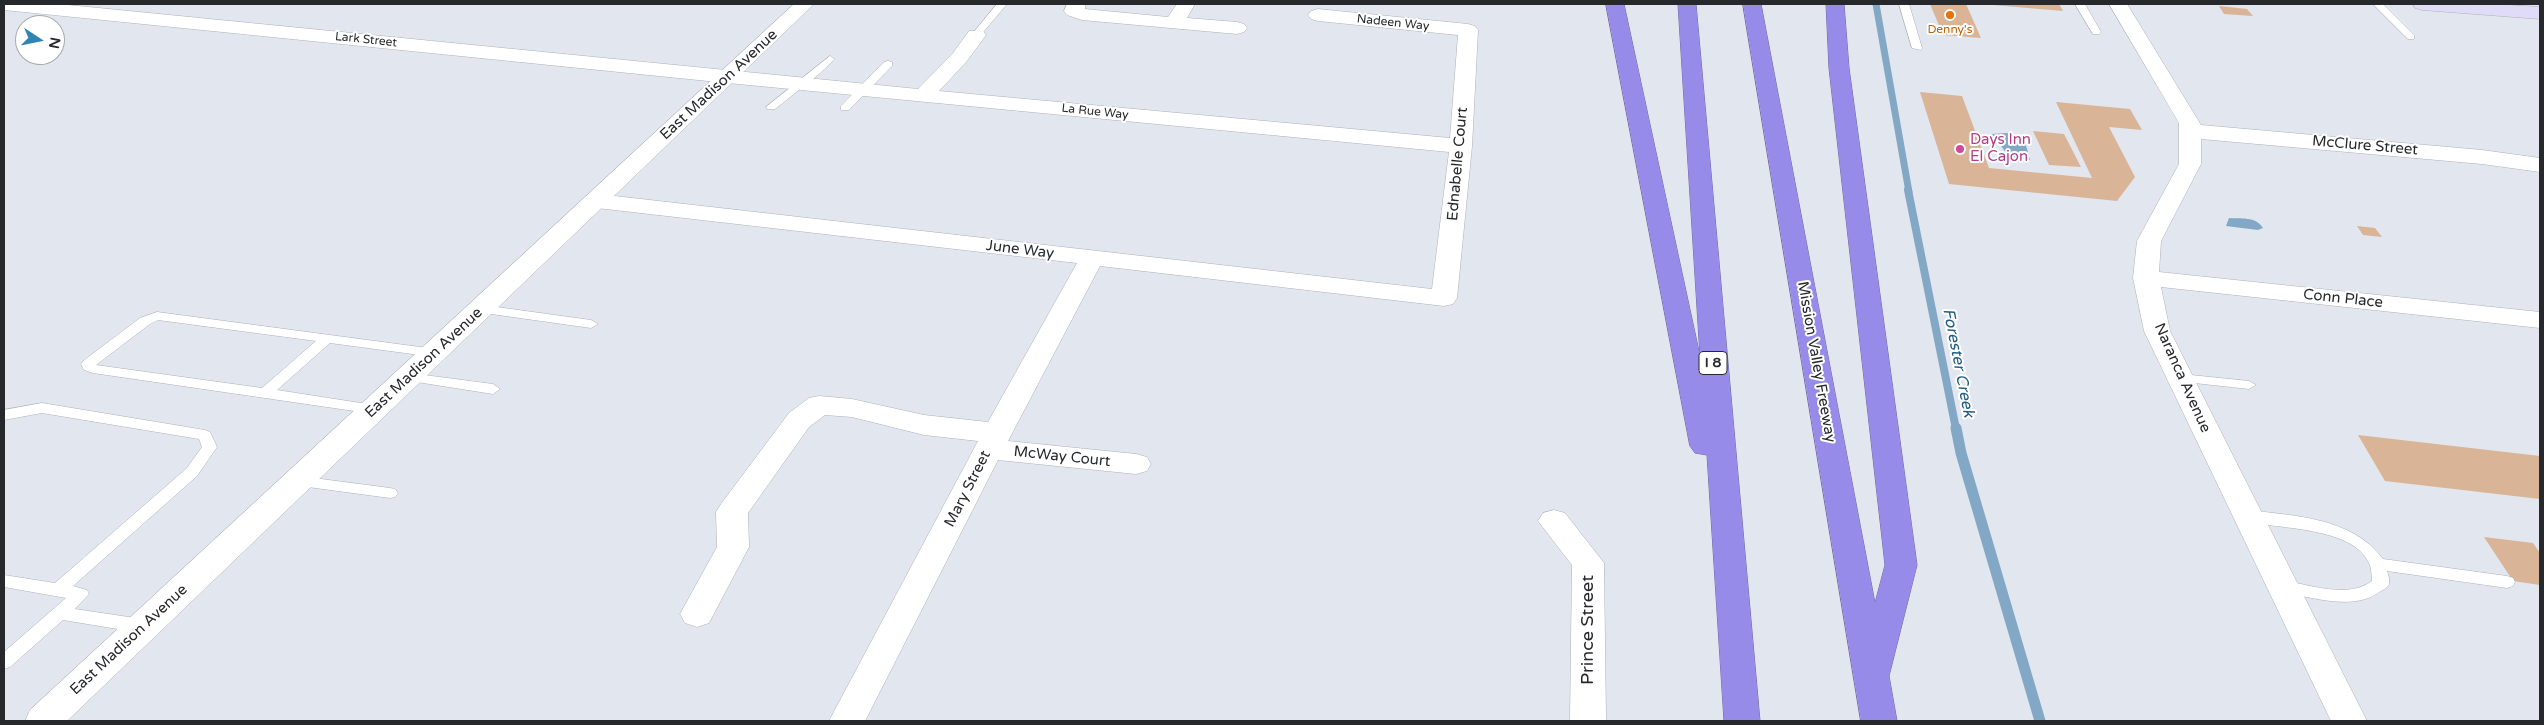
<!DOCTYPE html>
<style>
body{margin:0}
#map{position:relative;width:2544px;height:725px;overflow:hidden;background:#e1e6ef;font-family:"Varela Round",sans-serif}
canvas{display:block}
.frame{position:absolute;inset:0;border:5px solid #26282b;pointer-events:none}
.north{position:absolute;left:15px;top:15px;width:50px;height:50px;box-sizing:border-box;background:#fff;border:1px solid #a8a9aa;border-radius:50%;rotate:101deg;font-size:14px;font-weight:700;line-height:20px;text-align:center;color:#26282b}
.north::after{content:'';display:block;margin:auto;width:18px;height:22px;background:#2e84b3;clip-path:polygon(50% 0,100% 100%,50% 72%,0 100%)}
</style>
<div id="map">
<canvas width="2544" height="725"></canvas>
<div class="frame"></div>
<div class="north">N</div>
</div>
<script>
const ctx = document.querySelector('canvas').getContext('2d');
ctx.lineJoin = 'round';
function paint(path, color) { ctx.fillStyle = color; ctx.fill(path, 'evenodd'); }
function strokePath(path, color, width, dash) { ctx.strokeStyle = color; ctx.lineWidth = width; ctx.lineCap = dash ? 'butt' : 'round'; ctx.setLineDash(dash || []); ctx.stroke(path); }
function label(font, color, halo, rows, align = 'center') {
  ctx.font = font + ' "Varela Round",sans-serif'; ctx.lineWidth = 4; ctx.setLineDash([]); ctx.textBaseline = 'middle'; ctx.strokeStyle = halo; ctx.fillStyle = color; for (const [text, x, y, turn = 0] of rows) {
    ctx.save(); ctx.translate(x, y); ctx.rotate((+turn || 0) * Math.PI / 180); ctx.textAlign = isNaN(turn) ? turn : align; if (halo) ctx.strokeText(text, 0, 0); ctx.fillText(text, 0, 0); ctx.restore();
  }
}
const water = new Path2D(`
 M2007,133l17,5 6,22 -21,-2 -11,-17 -7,-2v-5z
 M2229,218c11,1 27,-2 34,10l-5,2 -32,-4z`);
const streamFar2 = new Path2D(`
 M1876,4l33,188`);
const streamFar1 = new Path2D(`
 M1908,190l48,239`);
const stream = new Path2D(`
 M1956,428l5,25 79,268`);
const building = new Path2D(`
 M1930,4h36l15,34 -38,-3z
 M1993,4h66l4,7 -70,-6z
 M2219,6l28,3 6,7 -29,-2z
 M1920,92l42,4 27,72 103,10 -36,-76 74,7 12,21 -33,-3 26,50 -18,24 -168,-17z
 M2033,131l31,3 17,33 -32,-2z
 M2357,226l18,2 7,9 -19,-2z
 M2358,435l182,21v43l-155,-18z
 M2484,537l49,6 7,10v32l-27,-4z`);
const service = new Path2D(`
 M997,4h10l-28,33h-6v-4z
 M1899,4h10l13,44 -1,2 -9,-2z
 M2075,4h10l16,28 -2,2h-6z
 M2373,4h10l31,31v4h-6z
 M830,56l5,3 -16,15 -44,35h-8l-1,-2z
 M888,61l4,1v4l-43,44h-8v-4l43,-44z
 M482,305l109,15 7,4 -7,4 -114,-16 -2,-3z
 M157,312l278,37 7,4 -7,4 -105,-14 -53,47 103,16 2,3 -2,3 -5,2 -282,-41 -9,-3 -3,-6 2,-3 57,-43zM158,320l158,21 -54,47 -166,-23 54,-41z
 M409,373l84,11 7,5 -7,5 -89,-14 -2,-3 2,-3z
 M2181,374l68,7 7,4 -7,4 -73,-8 -2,-3 2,-3z
 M42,403l163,27 5,2 7,15 -20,29 -124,110 14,4 2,4 -14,15 67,10 6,2 2,5 -2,5 -6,2 -79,-13 -53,47 -6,2v-17l62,-54 -62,-11v-12l51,8 132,-115 15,-21 -3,-8 -157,-26 -38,7v-10z
 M298,476l92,12 5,1 3,4 -3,4 -5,1 -97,-13 -3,-4 3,-4z
 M2247,510c47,6 105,7 136,49l124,17 6,2 2,4 -2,4 -6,2 -120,-17c1,3 3,9 2,12 0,4 -5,6 -8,8 -27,21 -69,6 -99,1l-6,-2 -2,-4 2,-4 6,-2c28,5 66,19 90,1 0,-5 -1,-11 -2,-16 -16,-40 -95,-35 -129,-45l-2,-4 2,-4z`);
const minor = new Path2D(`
 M4,4h54l860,85 35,-36 16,-22h14l3,4 -19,26 -28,30 511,47 8,-103 -140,-14 -7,-2 -3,-4 3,-4 7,-2 150,15 7,2 3,4 -6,116 -15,152 -4,6 -9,2 -344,-40 -92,175 128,13 11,3 4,7 -4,7 -11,3 -138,-14 -133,261h-36l149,-280 -54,-6 -72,-18 -27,-2 -16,12 -61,86 1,34 -40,76 -12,4 -12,-4 -5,-9 37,-67 -1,-35 5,-8 68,-91 20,-15 10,-2 33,3 72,16 64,7 89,-159 -480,-55 -8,-2 -4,-5 4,-5 8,-2 835,95 17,-137 -721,-69 -724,-73z
 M1067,4h18v5l83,8 9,-13h18l-8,14 50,4 7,2 3,4 -3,4 -7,2 -155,-14 -15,-5 -3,-4z
 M2109,4h18l74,121 281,25 58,8v14l-58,-8 -281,-25v25l-40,77 -2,31 381,40v16l-379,-41 9,44 197,390h-36l-187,-390 -11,-53 4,-37 42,-77v-41z
 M1554,510l11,3 39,50 2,158h-36l2,-156 -34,-44 5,-8z`);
const tertiary = new Path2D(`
 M794,4h20l-747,717h-42l5,-11z`);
const secondary = new Path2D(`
 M2413,4h80l47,3v12l-118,-9 -7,-2z`);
const motorway = new Path2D(`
 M1606,4h18l76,352 -22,-352h18l64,717h-36l-17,-266 -12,-2 -5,-7z
 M1743,4h18l114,599 10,-38 -56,-497 -3,-64h18l5,64 68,497 -28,111 8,45h-36z`);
const markers = [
 [1950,15,5,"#e8710a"],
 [1960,149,5,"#d1479c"]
];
const farStreetnames = [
 ["Nadeen Way",1393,23,6],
 ["Lark Street",366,40,6],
 ["La Rue Way",1095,112,6]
];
const farFoodnames = [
 ["Denny's",1950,30]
];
const shields = [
 [1713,363,28]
];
const shieldNames = [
 ["I 8",1713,363]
];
const streetNames = [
 ["East Madison Avenue",719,85,-43],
 ["McClure Street",2365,146,5],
 ["Ednabelle Court",1458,164,-85],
 ["June Way",1020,250,7],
 ["Conn Place",2343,299,6],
 ["Mission Valley Freeway",1816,362,80],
 ["East Madison Avenue",424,363,-43],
 ["Naranca Avenue",2182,378,66],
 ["McWay Court",1062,457,6],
 ["Mary Street",968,489,-63],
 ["East Madison Avenue",129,640,-43]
];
const hotelNames = [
 ["Days Inn",1970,140],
 ["El Cajon",1970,157]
];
const waterNames = [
 ["Forester Creek",1958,363,79]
];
const nearStreetnames = [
 ["Prince Street",1588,630,-90]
];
paint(water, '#82a8c5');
strokePath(streamFar2, '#82a8c5', 7);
strokePath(streamFar1, '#82a8c5', 8);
strokePath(stream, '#82a8c5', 11);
paint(building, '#dab497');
strokePath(service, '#acb0b9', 1);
strokePath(minor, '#acb0b9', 1);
strokePath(tertiary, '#acb0b9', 1);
strokePath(secondary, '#acb0b9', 1);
strokePath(motorway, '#6f68a6', 1);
paint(service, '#fff');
paint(minor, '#fff');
paint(tertiary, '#fff');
paint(secondary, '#e0dcf8');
paint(motorway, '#968be8');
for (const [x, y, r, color] of markers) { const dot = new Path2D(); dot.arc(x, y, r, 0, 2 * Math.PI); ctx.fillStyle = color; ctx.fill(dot); strokePath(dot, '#fff', 2); }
label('12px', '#26282b', '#fff', farStreetnames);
label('12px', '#c56008', '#fff', farFoodnames);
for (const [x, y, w] of shields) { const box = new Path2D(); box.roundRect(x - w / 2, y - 11.5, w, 23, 4); ctx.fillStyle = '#fff'; ctx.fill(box); strokePath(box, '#26282b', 1); }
label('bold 14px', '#26282b', null, shieldNames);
label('15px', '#26282b', '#fff', streetNames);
label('15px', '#b23c85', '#fff', hotelNames, 'left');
label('italic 16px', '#1d5c83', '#fff', waterNames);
label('18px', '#26282b', '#fff', nearStreetnames);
</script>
